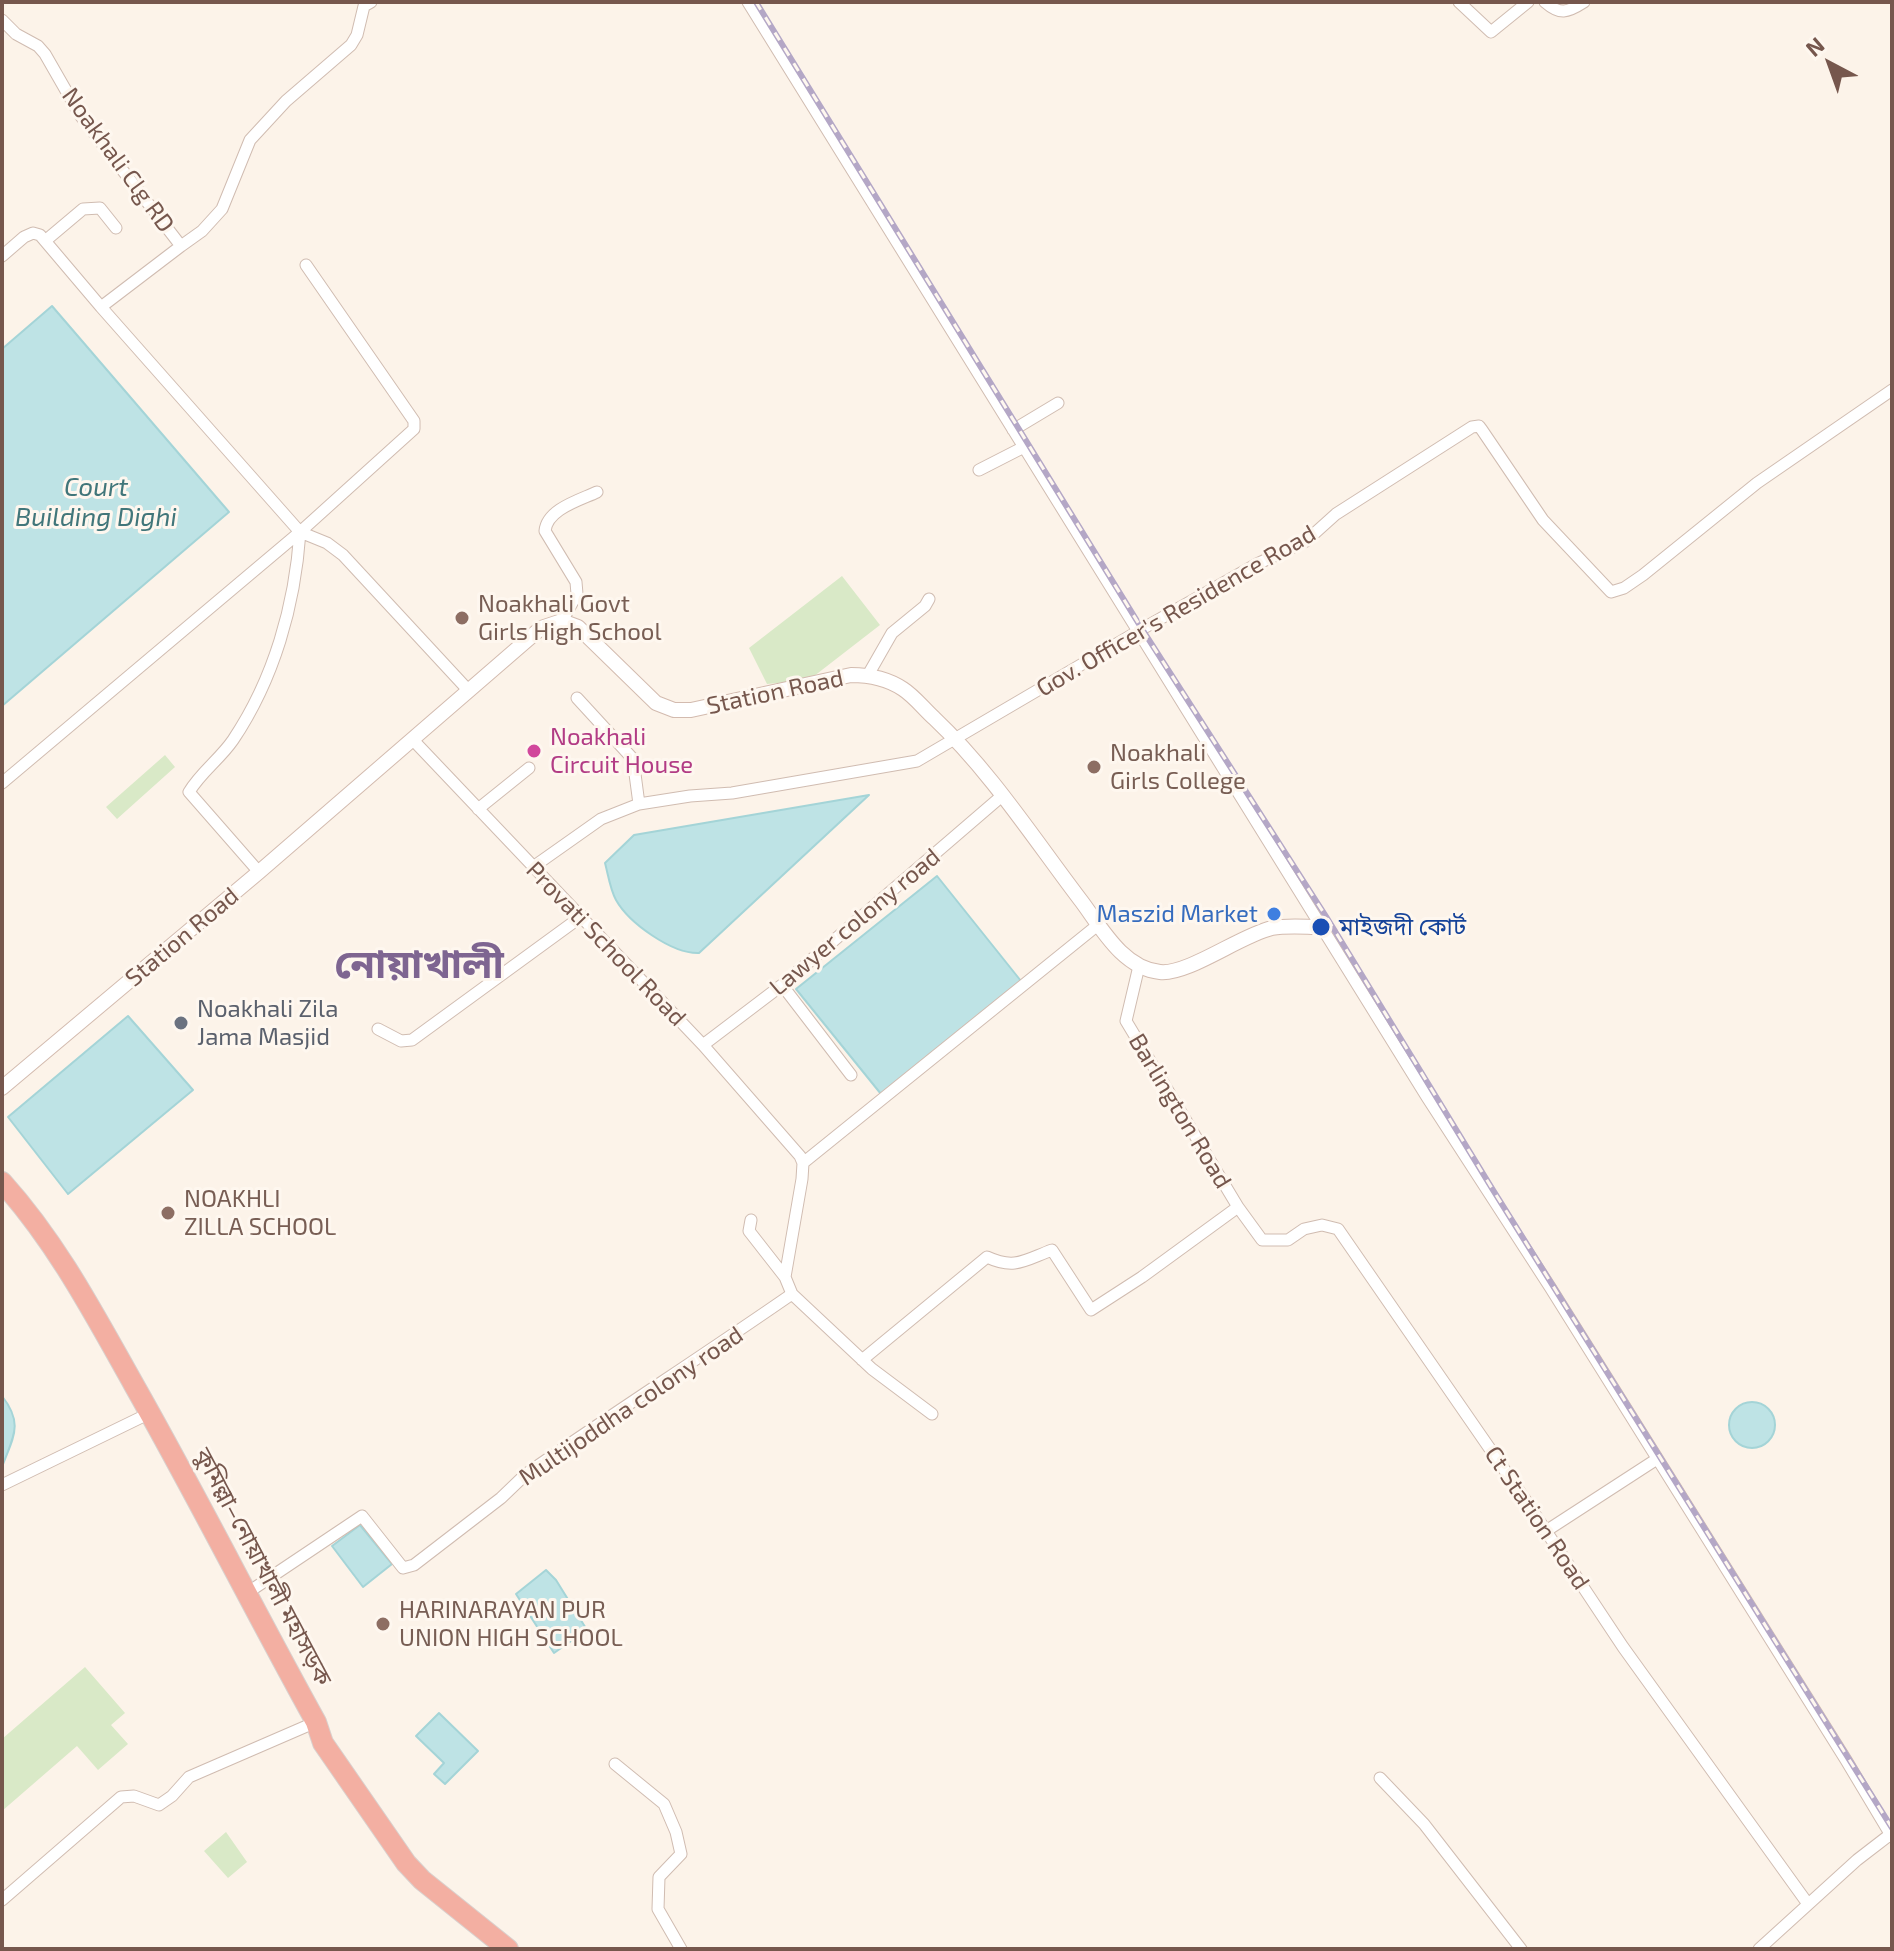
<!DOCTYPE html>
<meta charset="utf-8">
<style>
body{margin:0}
#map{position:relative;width:1894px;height:1951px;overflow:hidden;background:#fcf3e9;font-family:"Exo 2",sans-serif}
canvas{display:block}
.frame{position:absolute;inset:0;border:4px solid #76574d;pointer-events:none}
.north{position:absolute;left:1790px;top:24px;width:80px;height:80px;-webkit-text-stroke:6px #fef7ef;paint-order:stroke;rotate:319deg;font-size:22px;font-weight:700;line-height:32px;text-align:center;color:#76574d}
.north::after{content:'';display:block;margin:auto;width:28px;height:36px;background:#76574d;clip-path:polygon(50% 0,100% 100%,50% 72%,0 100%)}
</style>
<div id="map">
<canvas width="1894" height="1951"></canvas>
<div class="frame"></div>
<div class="north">N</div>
</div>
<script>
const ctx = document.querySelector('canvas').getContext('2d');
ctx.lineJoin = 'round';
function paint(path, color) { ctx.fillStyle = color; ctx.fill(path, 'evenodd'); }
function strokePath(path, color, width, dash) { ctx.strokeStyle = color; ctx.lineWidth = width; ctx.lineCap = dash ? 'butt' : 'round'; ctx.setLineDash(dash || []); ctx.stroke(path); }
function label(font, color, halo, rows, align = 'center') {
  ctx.font = font + ' "Exo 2","Noto Sans Bengali",sans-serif'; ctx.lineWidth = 6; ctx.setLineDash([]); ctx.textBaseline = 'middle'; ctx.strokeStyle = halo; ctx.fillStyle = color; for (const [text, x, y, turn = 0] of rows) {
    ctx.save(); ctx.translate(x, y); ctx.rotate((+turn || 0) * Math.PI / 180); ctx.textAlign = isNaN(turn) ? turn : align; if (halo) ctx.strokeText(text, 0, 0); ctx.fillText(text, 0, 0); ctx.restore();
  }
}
const green = new Path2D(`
 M842,576l38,49 -71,55 -42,4 -18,-36z
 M165,755l10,12 -58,52 -11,-12z
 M85,1667l40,46 -14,12 17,19 -30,26 -21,-24 -75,65v-72z
 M226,1832l21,30 -19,16 -24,-27z`);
const water = new Path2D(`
 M52,306l177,206 -227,194v-357z
 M869,795l-170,158c-27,1 -70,-30 -83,-53 -6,-11 -8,-26 -11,-37l29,-28z
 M937,876l84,105 -140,113 -85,-105z
 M128,1016l65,74 -125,104 -60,-77z
 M2,1396c22,28 11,41 0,71z
 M1729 1425a23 23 0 1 1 46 0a23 23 0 1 1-46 0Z
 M360,1525l32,39 -29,23 -31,-41z
 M546,1570l10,10 31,50 -33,23 -38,-59z
 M439,1713l39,38 -33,33 -11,-10 10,-11 -28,-27z`);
const street = new Path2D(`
 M748,2l679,1095 123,190 296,473 46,77
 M1459,2l32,30 37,-30
 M1545,2c15,13 22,11 39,0
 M2,20l14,14 22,12 7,8 35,61 101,131 21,-15 20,-22 28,-69 36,-39 65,-56 6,-10 7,-29 7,-4
 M45,241l38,-32 17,-1 16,20
 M2,256l22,-19 9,-4 7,2 61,72 80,-61
 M101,307l199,225 27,11 16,12 126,136
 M1013,430l45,-27
 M979,470l45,-23
 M562,621l15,-27 -1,-12 -31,-51c2,-22 35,-31 52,-39
 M868,675l24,-42 33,-27 4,-7
 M577,698l56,61 6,45
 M413,740l290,305 97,111 3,7 -1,16 -17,98 7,17 80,75 60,45
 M2,783l298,-251 114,-103v-8l-108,-156
 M478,809l51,-41
 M533,867l68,-48 38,-15 51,-8 42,-3 185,-32 225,-132 115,-65 49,-23 30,-27 136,-87 7,-1 3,4 61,90 68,72 13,-4 19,-13 114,-92 135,-93
 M259,872l-70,-80c12,-20 31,-33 44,-52 41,-61 62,-135 67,-208
 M782,985l69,90
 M378,1029l23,12 11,-1 170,-124
 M703,1045l79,-60 221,-190
 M803,1163l296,-239
 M1238,1207l24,33h26l16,-11 18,-4 16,4 188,272 97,146 185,257
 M751,1220l-2,11 36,46
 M862,1360l125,-103c28,13 38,3 65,-7l39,60 51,-33 96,-70 -112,-186 13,-55
 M2,1485l148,-72
 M1546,1531l111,-72
 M247,1593l115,-77 41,52 11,-3 87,-67 25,-24c88,-61 178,-119 266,-180
 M615,1764l49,40 12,28 5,22 -22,23 -1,32 23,40
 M1380,1778l44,46 97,125
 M2,1900l119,-103 13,-1 25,9 13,-9 17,-19 127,-55
 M1759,1949l98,-89 35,-27`);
const secondary = new Path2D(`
 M2,1088l257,-216 282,-244 21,-7 16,6 78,76 18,7h17l160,-35c17,0 37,4 52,14 11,7 21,20 31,29 57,54 100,121 148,184 20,27 41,66 78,70 28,3 81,-37 112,-44 15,-3 34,-1 49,-1`);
const highway = new Path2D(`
 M2,1182c55,61 92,132 132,203 63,111 120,225 182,337l7,21 83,120 16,17 86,69`);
const rail = new Path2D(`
 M756,2l386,627 185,289 166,272 399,638`);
const markers = [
 [462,618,8,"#8d6e63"],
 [534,751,8,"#d1479c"],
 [1094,767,8,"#8d6e63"],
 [1274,914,8,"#3f7fe0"],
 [1321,927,10,"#1a4fb4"],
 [181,1023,8,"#6b7280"],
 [168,1213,8,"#8d6e63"],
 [383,1624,8,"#8d6e63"]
];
const streetNames = [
 ["Noakhali Clg RD",118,160,54],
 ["Gov. Officer's Residence Road",1176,611,-30],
 ["Station Road",775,692,-12],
 ["Lawyer colony road",855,922,-40],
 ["Station Road",182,937,-40],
 ["Provati School Road",606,944,46],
 ["Barlington Road",1180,1111,59],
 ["Multijoddha colony road",631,1406,-34],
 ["Ct Station Road",1537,1518,56],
 ["কুমিল্লা–নোয়াখালী মহাসড়ক",263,1567,62]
];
const educationNames = [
 ["Noakhali Govt",478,604],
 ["Girls High School",478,632],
 ["Noakhali",1110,753],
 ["Girls College",1110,781],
 ["NOAKHLI",184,1199],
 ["ZILLA SCHOOL",184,1227],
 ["HARINARAYAN PUR",399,1610],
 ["UNION HIGH SCHOOL",399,1638]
];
const hotelNames = [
 ["Noakhali",550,737],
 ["Circuit House",550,765]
];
const shopNames = [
 ["Maszid Market",1258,914]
];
const transitNames = [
 ["মাইজদী কোর্ট",1339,927]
];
const worshipNames = [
 ["Noakhali Zila",197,1009],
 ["Jama Masjid",197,1037]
];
const waterNames = [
 ["Court",96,487],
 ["Building Dighi",96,517]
];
const townNames = [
 ["নোয়াখালী",419,965]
];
paint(green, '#d9e9c7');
paint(water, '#bee3e5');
strokePath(water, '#a4d4d7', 2);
strokePath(street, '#d0bcb1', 13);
strokePath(secondary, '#d3bbaf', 16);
strokePath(highway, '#d9d0cd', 22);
strokePath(street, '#fff', 11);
strokePath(secondary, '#fff', 14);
strokePath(highway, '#f3afa2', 20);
strokePath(rail, '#b4a7c6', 6);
strokePath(rail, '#fef7ef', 3, [9]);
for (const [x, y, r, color] of markers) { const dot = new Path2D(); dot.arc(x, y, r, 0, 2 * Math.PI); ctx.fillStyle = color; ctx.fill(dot); strokePath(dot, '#fef7ef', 3); }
label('24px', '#76574d', '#fef7ef', streetNames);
label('24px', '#785e54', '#fef7ef', educationNames, 'left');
label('24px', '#b23c85', '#fef7ef', hotelNames, 'left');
label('24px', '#366cbe', '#fef7ef', shopNames, 'right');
label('24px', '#164399', '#fef7ef', transitNames, 'left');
label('24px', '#5b616d', '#fef7ef', worshipNames, 'left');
label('italic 26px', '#41767a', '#fef7ef', waterNames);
label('bold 40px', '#7e6591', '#fef7ef', townNames);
</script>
